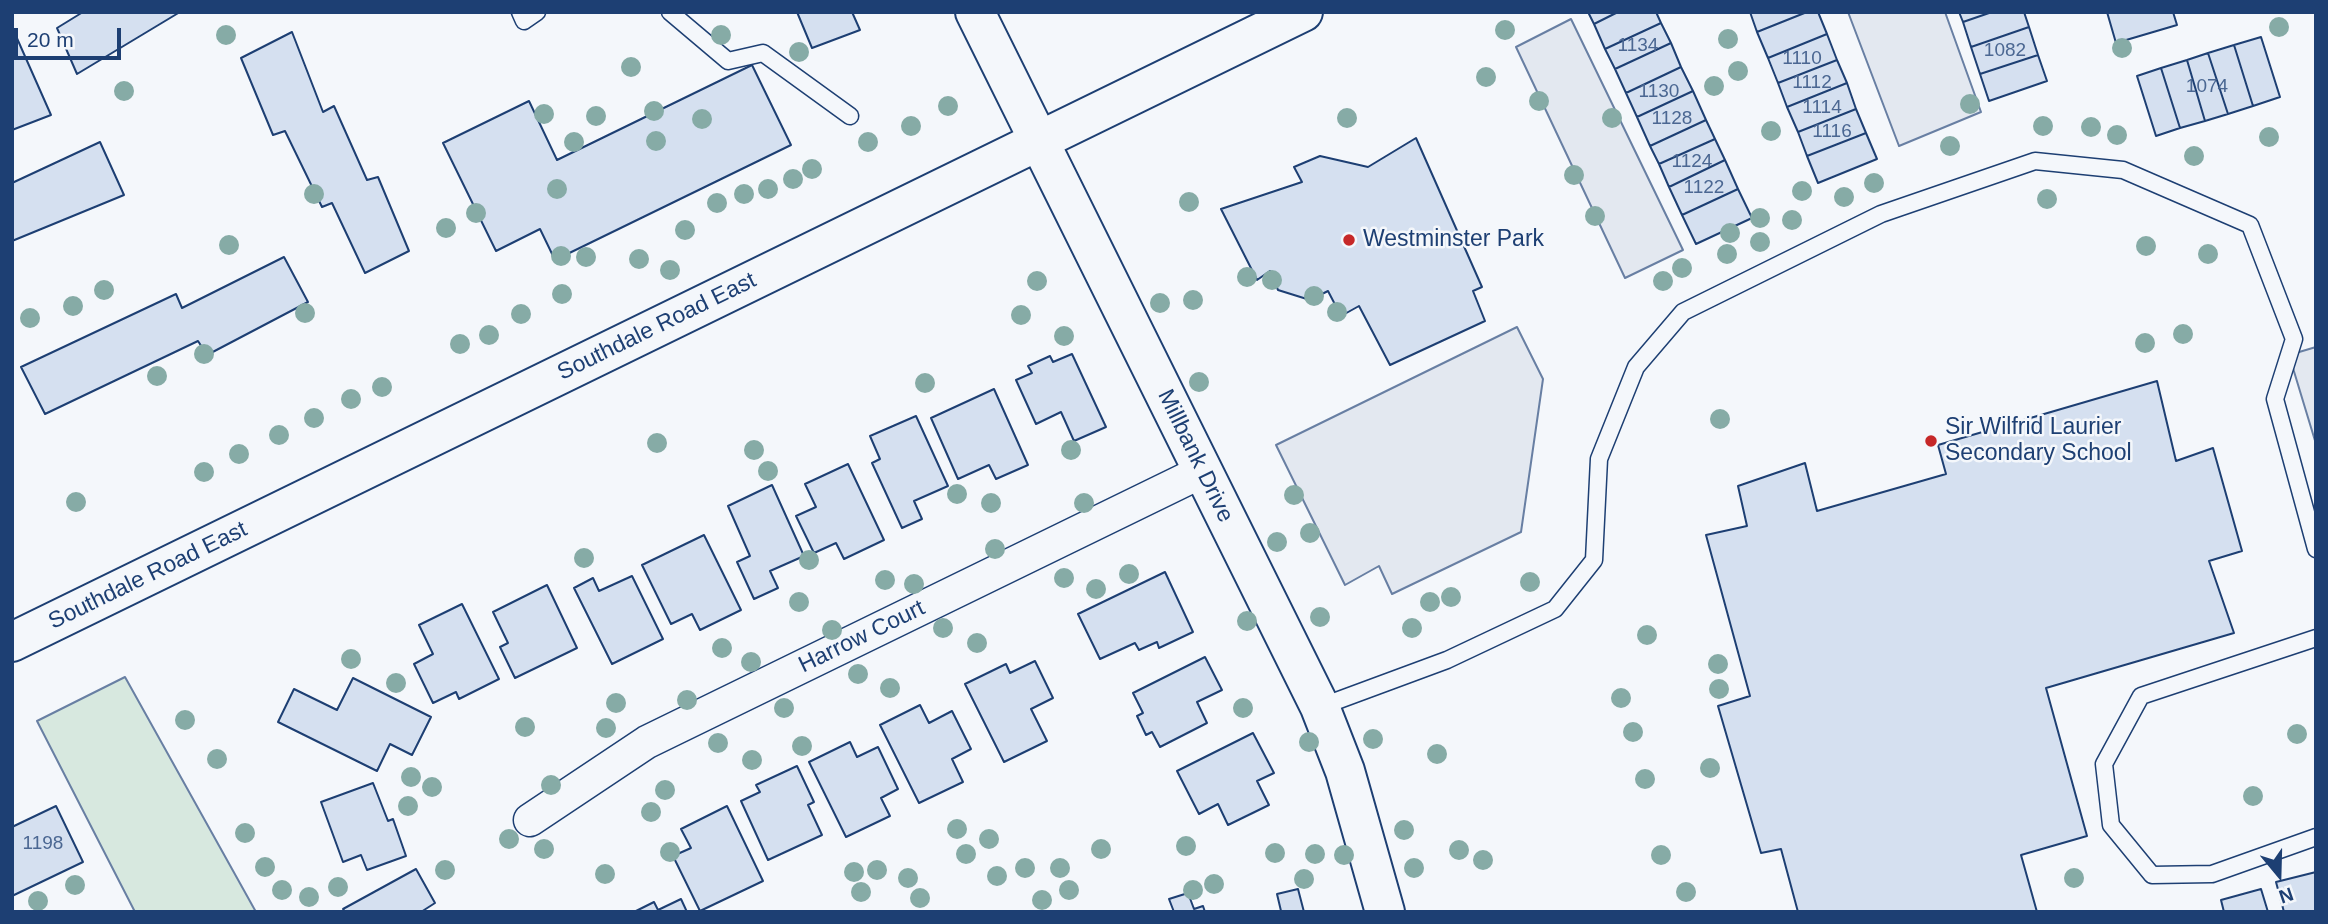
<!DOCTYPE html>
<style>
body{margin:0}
#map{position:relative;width:2328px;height:924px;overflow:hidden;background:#f4f7fb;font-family:Helvetica,sans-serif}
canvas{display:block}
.frame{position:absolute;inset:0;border:14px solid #1d3f73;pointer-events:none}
.north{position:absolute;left:2244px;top:840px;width:70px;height:70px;-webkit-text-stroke:5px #f4f7fb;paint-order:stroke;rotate:161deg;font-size:19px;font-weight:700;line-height:28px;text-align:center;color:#1d3f73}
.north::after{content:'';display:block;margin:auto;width:24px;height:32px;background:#1d3f73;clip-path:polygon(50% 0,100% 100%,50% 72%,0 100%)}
.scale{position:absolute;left:14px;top:28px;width:107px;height:32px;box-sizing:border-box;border:4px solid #1d3f73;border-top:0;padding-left:9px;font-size:21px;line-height:24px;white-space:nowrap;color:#1d3f73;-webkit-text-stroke:5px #f4f7fb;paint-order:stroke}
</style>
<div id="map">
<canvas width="2328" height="924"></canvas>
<div class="frame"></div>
<div class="north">N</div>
<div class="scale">20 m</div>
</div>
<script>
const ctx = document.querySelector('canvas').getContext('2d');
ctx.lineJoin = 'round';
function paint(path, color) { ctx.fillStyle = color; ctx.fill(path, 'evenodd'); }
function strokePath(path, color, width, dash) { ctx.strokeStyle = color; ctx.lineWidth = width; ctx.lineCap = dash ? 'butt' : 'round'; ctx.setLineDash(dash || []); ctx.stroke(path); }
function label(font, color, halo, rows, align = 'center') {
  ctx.font = font + ' Helvetica,sans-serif'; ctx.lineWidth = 5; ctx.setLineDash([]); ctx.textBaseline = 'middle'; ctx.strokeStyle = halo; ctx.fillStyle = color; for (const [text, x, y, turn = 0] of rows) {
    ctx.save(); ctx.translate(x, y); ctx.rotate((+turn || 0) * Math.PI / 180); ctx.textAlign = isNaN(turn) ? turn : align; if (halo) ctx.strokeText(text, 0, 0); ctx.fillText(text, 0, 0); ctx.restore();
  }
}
const green = new Path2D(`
 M125,677l131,235h-121l-98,-191z`);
const parking = new Path2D(`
 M1848,12h97l36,100 -82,34z
 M1571,19l112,231 -58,28 -109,-231z
 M1517,327l26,52 -22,153 -129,62 -13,-28 -34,19 -69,-140z
 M2316,347v97l-27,-89z`);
const building = new Path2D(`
 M83,12h97l-103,62 -20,-46z
 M797,12h55l8,18 -48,18z
 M1588,12h30l-24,12z
 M1618,12h38l5,11 -56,26 -11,-25z
 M1750,12h57l-50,20z
 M1807,12h11l9,22 -59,24 -11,-26z
 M1959,12h33l-29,10z
 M1992,12h32l5,15 -58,20 -8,-25z
 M2107,12h66l4,13 -61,18z
 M1661,23l10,20 -56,26 -10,-20z
 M12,27l39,88 -39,15z
 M2029,27l9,28 -58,19 -9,-27z
 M292,32l31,80 11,-6 33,74 11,-3 31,74 -44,22 -33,-70 -10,4 -37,-76 -12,4 -32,-77z
 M1827,34l10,26 -59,23 -10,-25z
 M2261,37l19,60 -27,9 -19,-61z
 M1671,43l10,24 -55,26 -11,-24z
 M2234,45l19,61 -25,8 -20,-61z
 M2208,53l20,61 -23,7 -18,-61z
 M2038,55l9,26 -58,20 -9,-27z
 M1837,60l10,23 -60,24 -9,-24z
 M2187,60l18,61 -25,7 -19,-60z
 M752,65l39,80 -236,115 -15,-31 -44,22 -53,-108 86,-42 28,59z
 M1681,67l12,24 -56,26 -11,-24z
 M2161,68l19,60 -24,8 -19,-60z
 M1847,83l9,26 -58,23 -11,-25z
 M1693,91l13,29 -56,26 -13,-29z
 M1856,109l10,24 -59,23 -9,-24z
 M1706,120l9,19 -56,25 -9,-18z
 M1866,133l11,26 -59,24 -11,-27z
 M1416,138l66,149 -9,4 12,30 -95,44 -31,-59 -18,10 -13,-25 -18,9 -32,-10 -8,-19 -13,9 -36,-71 81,-27 -8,-15 26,-11 48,11z
 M1715,139l10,21 -56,27 -10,-23z
 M100,142l24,53 -112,46v-58z
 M1725,160l13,29 -56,26 -13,-28z
 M1738,189l14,29 -56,26 -14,-29z
 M284,257l24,45 -101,53 -9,-14 -153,73 -24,-47 155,-73 6,14z
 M1072,354l34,73 -32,14 -13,-29 -25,12 -20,-44 16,-7 -4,-7 22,-10 3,6z
 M2157,381l19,80 37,-13 29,103 -33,10 25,72 -188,55 41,148 -66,19 16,57h-239l-17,-63 -20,4 -43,-147 32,-10 -44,-161 41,-9 -9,-40 67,-23 12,48 129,-37 -8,-29z
 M994,389l34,76 -32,14 -7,-14 -31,14 -27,-61z
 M916,416l32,70 -34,15 8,18 -20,9 -30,-65 8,-4 -10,-23z
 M848,464l36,76 -40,19 -8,-16 -22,10 -18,-37 20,-9 -11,-23z
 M772,485l32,71 -34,15 8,17 -24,11 -17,-37 13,-6 -22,-50z
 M704,535l37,75 -41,20 -8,-16 -21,10 -29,-59z
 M1165,572l28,60 -34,16 -2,-6 -18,8 -4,-7 -35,16 -22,-45z
 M632,576l31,63 -51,25 -38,-76 19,-10 6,13z
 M547,585l30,63 -62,30 -15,-31 8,-4 -15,-31z
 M462,604l37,75 -40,20 -3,-7 -23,11 -19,-39 19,-10 -14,-29z
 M1205,657l17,33 -25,12 10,21 -47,24 -8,-15 -6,3 -9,-19 6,-3 -10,-20z
 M1035,661l18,37 -22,11 16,32 -43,21 -39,-78 41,-20 4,9z
 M353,678l78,39 -19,38 -22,-11 -13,27 -99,-49 16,-33 43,21z
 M920,705l9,18 23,-12 19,38 -19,10 11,23 -44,21 -39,-78z
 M1253,733l21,40 -17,8 12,24 -41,20 -10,-21 -19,10 -22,-43z
 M850,742l7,15 21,-10 20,42 -17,9 9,18 -44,21 -37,-75z
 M797,766l17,36 -6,3 14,30 -54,25 -27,-59 19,-9 -4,-7z
 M373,783l15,38 5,-2 13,37 -39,14 -6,-15 -18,7 -22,-60z
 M56,806l27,56 -71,34v-69z
 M727,806l36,75 -63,30 -27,-55 18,-8 -10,-19z
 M416,869l19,34 -14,9h-76l-2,-3z
 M2316,872v40h-32l-8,-30z
 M1298,889l6,23h-26l3,-1 -4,-17z
 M2261,889l7,23h-44l-3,-12z
 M1188,893l6,16 9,-3 2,6h-31l-5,-13z
 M681,899l6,13h-53l20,-10 4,8z`);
const lane = new Path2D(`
 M520,12l4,9 13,-9
 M670,12l58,49 35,-8 87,63
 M2316,638l-175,58 -37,68 7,61 41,50 60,-1 104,-37
 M1320,707l127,-47 108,-51 39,-49 5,-101 37,-92 47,-55 198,-98 154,-53 88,9 127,55 44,114 -19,60 41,150`);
const street = new Path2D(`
 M530,820l117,-78 556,-271`);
const secondary = new Path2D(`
 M975,12l345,695 25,64 40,141
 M12,642l1291,-630`);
const trees = [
 [2279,27],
 [1505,30],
 [226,35],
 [721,35],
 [1728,39],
 [2122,48],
 [799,52],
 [631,67],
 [1738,71],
 [1486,77],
 [1714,86],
 [124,91],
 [1539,101],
 [1970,104],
 [948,106],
 [654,111],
 [544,114],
 [596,116],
 [1347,118],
 [1612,118],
 [702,119],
 [911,126],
 [2043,126],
 [2091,127],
 [1771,131],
 [2117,135],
 [2269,137],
 [656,141],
 [574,142],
 [868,142],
 [1950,146],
 [2194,156],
 [812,169],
 [1574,175],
 [793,179],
 [1874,183],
 [557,189],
 [768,189],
 [1802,191],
 [314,194],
 [744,194],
 [1844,197],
 [2047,199],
 [1189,202],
 [717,203],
 [476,213],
 [1595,216],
 [1760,218],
 [1792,220],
 [446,228],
 [685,230],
 [1730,233],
 [1760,242],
 [229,245],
 [2146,246],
 [1727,254],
 [2208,254],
 [561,256],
 [586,257],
 [639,259],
 [1682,268],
 [670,270],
 [1247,277],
 [1272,280],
 [1037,281],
 [1663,281],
 [104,290],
 [562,294],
 [1314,296],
 [1193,300],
 [1160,303],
 [73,306],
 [1337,312],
 [305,313],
 [521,314],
 [1021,315],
 [30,318],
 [2183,334],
 [489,335],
 [1064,336],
 [2145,343],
 [460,344],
 [204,354],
 [157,376],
 [1199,382],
 [925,383],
 [382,387],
 [351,399],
 [314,418],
 [1720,419],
 [279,435],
 [657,443],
 [754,450],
 [1071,450],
 [239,454],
 [768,471],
 [204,472],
 [957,494],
 [1294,495],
 [76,502],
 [991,503],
 [1084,503],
 [1310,533],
 [1277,542],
 [995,549],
 [584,558],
 [809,560],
 [1129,574],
 [1064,578],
 [885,580],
 [1530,582],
 [914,584],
 [1096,589],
 [1451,597],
 [799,602],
 [1430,602],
 [1320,617],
 [1247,621],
 [943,628],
 [1412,628],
 [832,630],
 [1647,635],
 [977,643],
 [722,648],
 [351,659],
 [751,662],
 [1718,664],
 [858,674],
 [396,683],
 [890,688],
 [1719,689],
 [1621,698],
 [687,700],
 [616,703],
 [784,708],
 [1243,708],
 [185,720],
 [525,727],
 [606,728],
 [1633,732],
 [2297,734],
 [1373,739],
 [1309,742],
 [718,743],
 [802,746],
 [1437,754],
 [217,759],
 [752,760],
 [1710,768],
 [411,777],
 [1645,779],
 [551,785],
 [432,787],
 [665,790],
 [2253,796],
 [408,806],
 [651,812],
 [957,829],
 [1404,830],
 [245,833],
 [509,839],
 [989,839],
 [1186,846],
 [544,849],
 [1101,849],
 [1459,850],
 [670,852],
 [1275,853],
 [966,854],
 [1315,854],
 [1344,855],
 [1661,855],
 [1483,860],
 [265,867],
 [1025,868],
 [1060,868],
 [1414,868],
 [445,870],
 [877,870],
 [854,872],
 [605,874],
 [997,876],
 [908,878],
 [2074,878],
 [1304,879],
 [1214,884],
 [75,885],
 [338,887],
 [282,890],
 [1069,890],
 [1193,890],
 [861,892],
 [1686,892],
 [309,897],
 [920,898],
 [1042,900],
 [38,901]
];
const markers = [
 [1349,240,7,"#c62828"],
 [1931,441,7,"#c62828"]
];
const numberNames = [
 ["1134",1638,46],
 ["1082",2005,51],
 ["1110",1802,59],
 ["1112",1812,83],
 ["1074",2207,87],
 ["1130",1659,92],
 ["1114",1822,108],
 ["1128",1672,119],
 ["1116",1832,132],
 ["1124",1692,162],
 ["1122",1704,188],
 ["1198",43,844]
];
const poiNames = [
 ["Westminster Park",1363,240],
 ["Sir Wilfrid Laurier",1945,428],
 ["Secondary School",1945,454]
];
const streetNames = [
 ["Southdale Road East",657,327,-26],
 ["Millbank Drive",1195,456,64],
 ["Southdale Road East",148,576,-26],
 ["Harrow Court",862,637,-26]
];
paint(green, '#d7e8df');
strokePath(green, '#687fa3', 2);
paint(parking, '#e3e8f0');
strokePath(parking, '#687fa3', 2);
paint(building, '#d5e0f0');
strokePath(building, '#1d3f73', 2);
strokePath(lane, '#1d3f73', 19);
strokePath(street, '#1d3f73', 35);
strokePath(secondary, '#1d3f73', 42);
strokePath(lane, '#f4f7fb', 16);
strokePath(street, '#f4f7fb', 32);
strokePath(secondary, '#f4f7fb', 38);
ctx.fillStyle = '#86aba6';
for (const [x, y] of trees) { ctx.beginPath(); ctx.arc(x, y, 10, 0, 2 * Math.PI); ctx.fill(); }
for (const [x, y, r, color] of markers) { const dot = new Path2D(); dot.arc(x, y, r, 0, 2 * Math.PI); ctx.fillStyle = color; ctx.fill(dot); strokePath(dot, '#f4f7fb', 2.5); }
label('19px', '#4b6792', null, numberNames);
label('23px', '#1d3f73', '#f4f7fb', poiNames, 'left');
label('23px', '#1d3f73', '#f4f7fb', streetNames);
</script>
